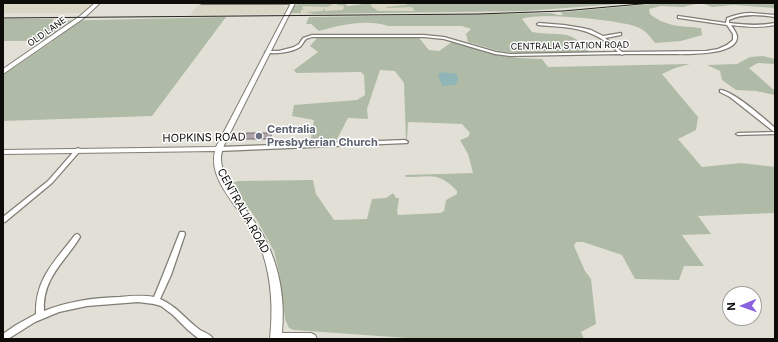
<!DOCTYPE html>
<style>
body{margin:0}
#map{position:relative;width:778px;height:342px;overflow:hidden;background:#e2e0d6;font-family:Inter,sans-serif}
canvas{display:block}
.frame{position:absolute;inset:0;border:4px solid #0d0c09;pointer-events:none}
.north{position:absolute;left:722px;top:286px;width:40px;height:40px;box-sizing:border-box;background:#fff;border:1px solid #9e9e9d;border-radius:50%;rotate:268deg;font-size:11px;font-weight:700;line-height:16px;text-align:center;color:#0d0c09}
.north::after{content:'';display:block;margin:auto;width:14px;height:18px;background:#8a62dd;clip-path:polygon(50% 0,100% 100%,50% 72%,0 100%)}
</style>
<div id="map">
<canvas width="778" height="342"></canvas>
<div class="frame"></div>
<div class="north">N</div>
</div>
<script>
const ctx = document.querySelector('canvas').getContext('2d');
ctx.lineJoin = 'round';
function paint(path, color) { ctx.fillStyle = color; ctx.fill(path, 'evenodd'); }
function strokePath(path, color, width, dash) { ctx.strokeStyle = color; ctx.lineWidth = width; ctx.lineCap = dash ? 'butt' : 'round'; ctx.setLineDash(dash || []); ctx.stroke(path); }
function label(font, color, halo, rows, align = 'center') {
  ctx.font = font + ' Inter,sans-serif'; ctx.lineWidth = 3; ctx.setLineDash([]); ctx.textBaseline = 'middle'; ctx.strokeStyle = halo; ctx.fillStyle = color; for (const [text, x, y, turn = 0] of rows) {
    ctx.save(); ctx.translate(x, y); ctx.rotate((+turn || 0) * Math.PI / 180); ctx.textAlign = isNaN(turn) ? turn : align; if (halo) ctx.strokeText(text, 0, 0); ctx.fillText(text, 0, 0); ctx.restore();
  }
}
const built = new Path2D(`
 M3,3h78l13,1 -9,9h-82z
 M293,3h52l2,1 -7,10 -53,1z
 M369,3h41l5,8h-37l-9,-6z
 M199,4l80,1 7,2 -2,7 -94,1z`);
const green = new Path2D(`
 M332,3v2l-6,2 -23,-1 -1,2 2,1 -3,1v3h-11l4,-7 4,-2z
 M336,3h9l2,3 24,-3v3l7,5h37l-3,-4 -25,1v-5v4l19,-2 3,-2h223l-107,8 -211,3 -8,-2 17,-1 1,-3 1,3 18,-1 1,-4 -7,-1z
 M662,3h113v5l-42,-3 -21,2 -8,-3h-8l-13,3 -22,-1 -12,3 1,5c16,13 31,12 51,14l1,7 -21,6 -26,2c-5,-7 -10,-13 -18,-16 -17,-7 -99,-15 -115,-8l10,13c28,5 37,-5 57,20l-73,1 -17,-2 -31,-9 -2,-8 5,-5 -9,-3h-74c-22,-7 -47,-1 -69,5l-8,-7h-5l3,-7 242,-4 7,2h5l-2,-2 3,-1z
 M226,17l-74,99 -149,5v-46l50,-34h-50v-22h51l-1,2z
 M318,37l101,1 10,12 10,1 13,-9 45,13 20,3 25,1 6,8 142,-3 -15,4 -13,6 36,43 -2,13 -18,9 24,28 39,-4 34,4v46l-77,3 13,18 -29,1 22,31h-20l-5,14 -44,-1 -13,-24 -39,-13h-7l-2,4 11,25 6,8 5,45 -15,8 3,7h-163l-127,-9 -5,-2 -4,-9 -6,-47 -5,-21 -17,-31 -26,-37 7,-2 75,-1 3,14 18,26 33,-1 5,-20 14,-1 7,-5 3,5h3l-2,14 1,3 42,-2 4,-2 2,-11 11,-6v-3c-18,-20 -27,-14 -51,-14l-1,-2 68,-2 -5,-19 -8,-14 8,-3 2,-4 -8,-9 -53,-2 -1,1 -1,16 3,2h-4l-2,-58 -9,-12 -15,-1 -13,39 1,10 -20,-1 -13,25 -25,1 4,-24 -22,-4 2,-11 63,-5 8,-5 -1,-20 -3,-3 -65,1 -2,-3 24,-18 -8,-6z
 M763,56l12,3v5l-17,-1 -9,5 26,23v4l-19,-4 -20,-1 -14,-10 -2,-9 -13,-6 30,-1 13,-7z`);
const water = new Path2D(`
 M441,72l16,2 1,6 -3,5 -13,1 -4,-12z`);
const building = new Path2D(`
 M247,133h25l-2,6h-25z`);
const street = new Path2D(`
 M751,13l24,2v2c-16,-2 -31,-4 -46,3v3c16,2 31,3 46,0v2c-15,3 -29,2 -44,0 2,3 5,7 6,11 2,21 -58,18 -70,18 -15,0 -29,0 -43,0l-2,1 -2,-1 -110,2 -15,-2 -51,-15 -20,-2h-112c-2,1 -4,1 -6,2 -2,2 -4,6 -6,8 -7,5 -27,8 -35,5l2,-1h12l15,-4 5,-3 4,-6 9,-3h112l20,2 52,15 14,2 108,-2c-16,-16 -33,-23 -55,-25 -9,-1 -17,-1 -25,-2l-1,-1 2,-1 25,2 18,3 9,2 12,6 18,-3v2l-16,3 17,14 84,-1 12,-2 9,-4 6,-5v-6l-6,-9 -48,-7h-1v-2l48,7 1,-5c8,-3 15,-5 24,-5z
 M720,90c12,0 45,29 55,38v3h-2l-43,-34 -10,-5z
 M775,132v2l-37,1 -2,-1 2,-1z
 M405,140l3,2 -1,1 -188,8 -3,-2 3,-2z
 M78,148l2,1 1,1 -1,1 -28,32 -47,39h-2v-5l45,-36 28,-32z
 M180,232h4l1,2 -14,41 -11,24c17,7 26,21 40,31 5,3 11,4 13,9h-14l-11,-9 -15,-15 -12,-9 -7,-2 -16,-2 -51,4 -28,6 -24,10 -27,17h-5v-5l13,-9 20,-11c-1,-35 19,-53 39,-79l2,-1 2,1 1,2c-15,25 -38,41 -36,74 25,-10 48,-13 76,-14 11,-1 22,-2 34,0l9,-22z`);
const secondary = new Path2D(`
 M95,3h5l-16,15 -81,56v-5l77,-53z
 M291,3h4l-68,136c-3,6 -6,13 -6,20 0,24 34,59 45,82 14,28 19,60 16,92h29l4,2 2,4h-47c3,-29 2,-57 -7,-85 -4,-10 -9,-20 -15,-30 -13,-20 -40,-47 -33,-73l-212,3v-4l213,-3z`);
const primary = new Path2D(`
 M200,3h94l-2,1h-90z`);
const rail = new Path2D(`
 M3,18l475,-4 85,-3 89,-8`);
const markers = [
 [259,136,4,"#6b7280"]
];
const farStreetnames = [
 ["OLD LANE",47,32,-35],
 ["CENTRALIA STATION ROAD",570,46,-1]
];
const worshipNames = [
 ["Centralia",267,130],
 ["Presbyterian Church",267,143]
];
const streetNames = [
 ["HOPKINS ROAD",204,138,-1],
 ["CENTRALIA ROAD",243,211,61]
];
paint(built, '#d9d6c5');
paint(green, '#afbba6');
paint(water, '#8fb5b8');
paint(building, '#aca2a7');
strokePath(building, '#786f74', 1);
strokePath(street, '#7f7d74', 2.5);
strokePath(secondary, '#7f7d74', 2);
strokePath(primary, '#7f7d74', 2);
paint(street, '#fff');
paint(secondary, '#fff');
paint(primary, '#fff');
strokePath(rail, '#262521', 1);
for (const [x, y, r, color] of markers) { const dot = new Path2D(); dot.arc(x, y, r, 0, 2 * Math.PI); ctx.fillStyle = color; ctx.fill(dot); strokePath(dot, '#fff', 1.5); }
label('9px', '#0d0c09', '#fff', farStreetnames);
label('bold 11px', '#5b616d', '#fff', worshipNames, 'left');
label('11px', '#0d0c09', '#fff', streetNames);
</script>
